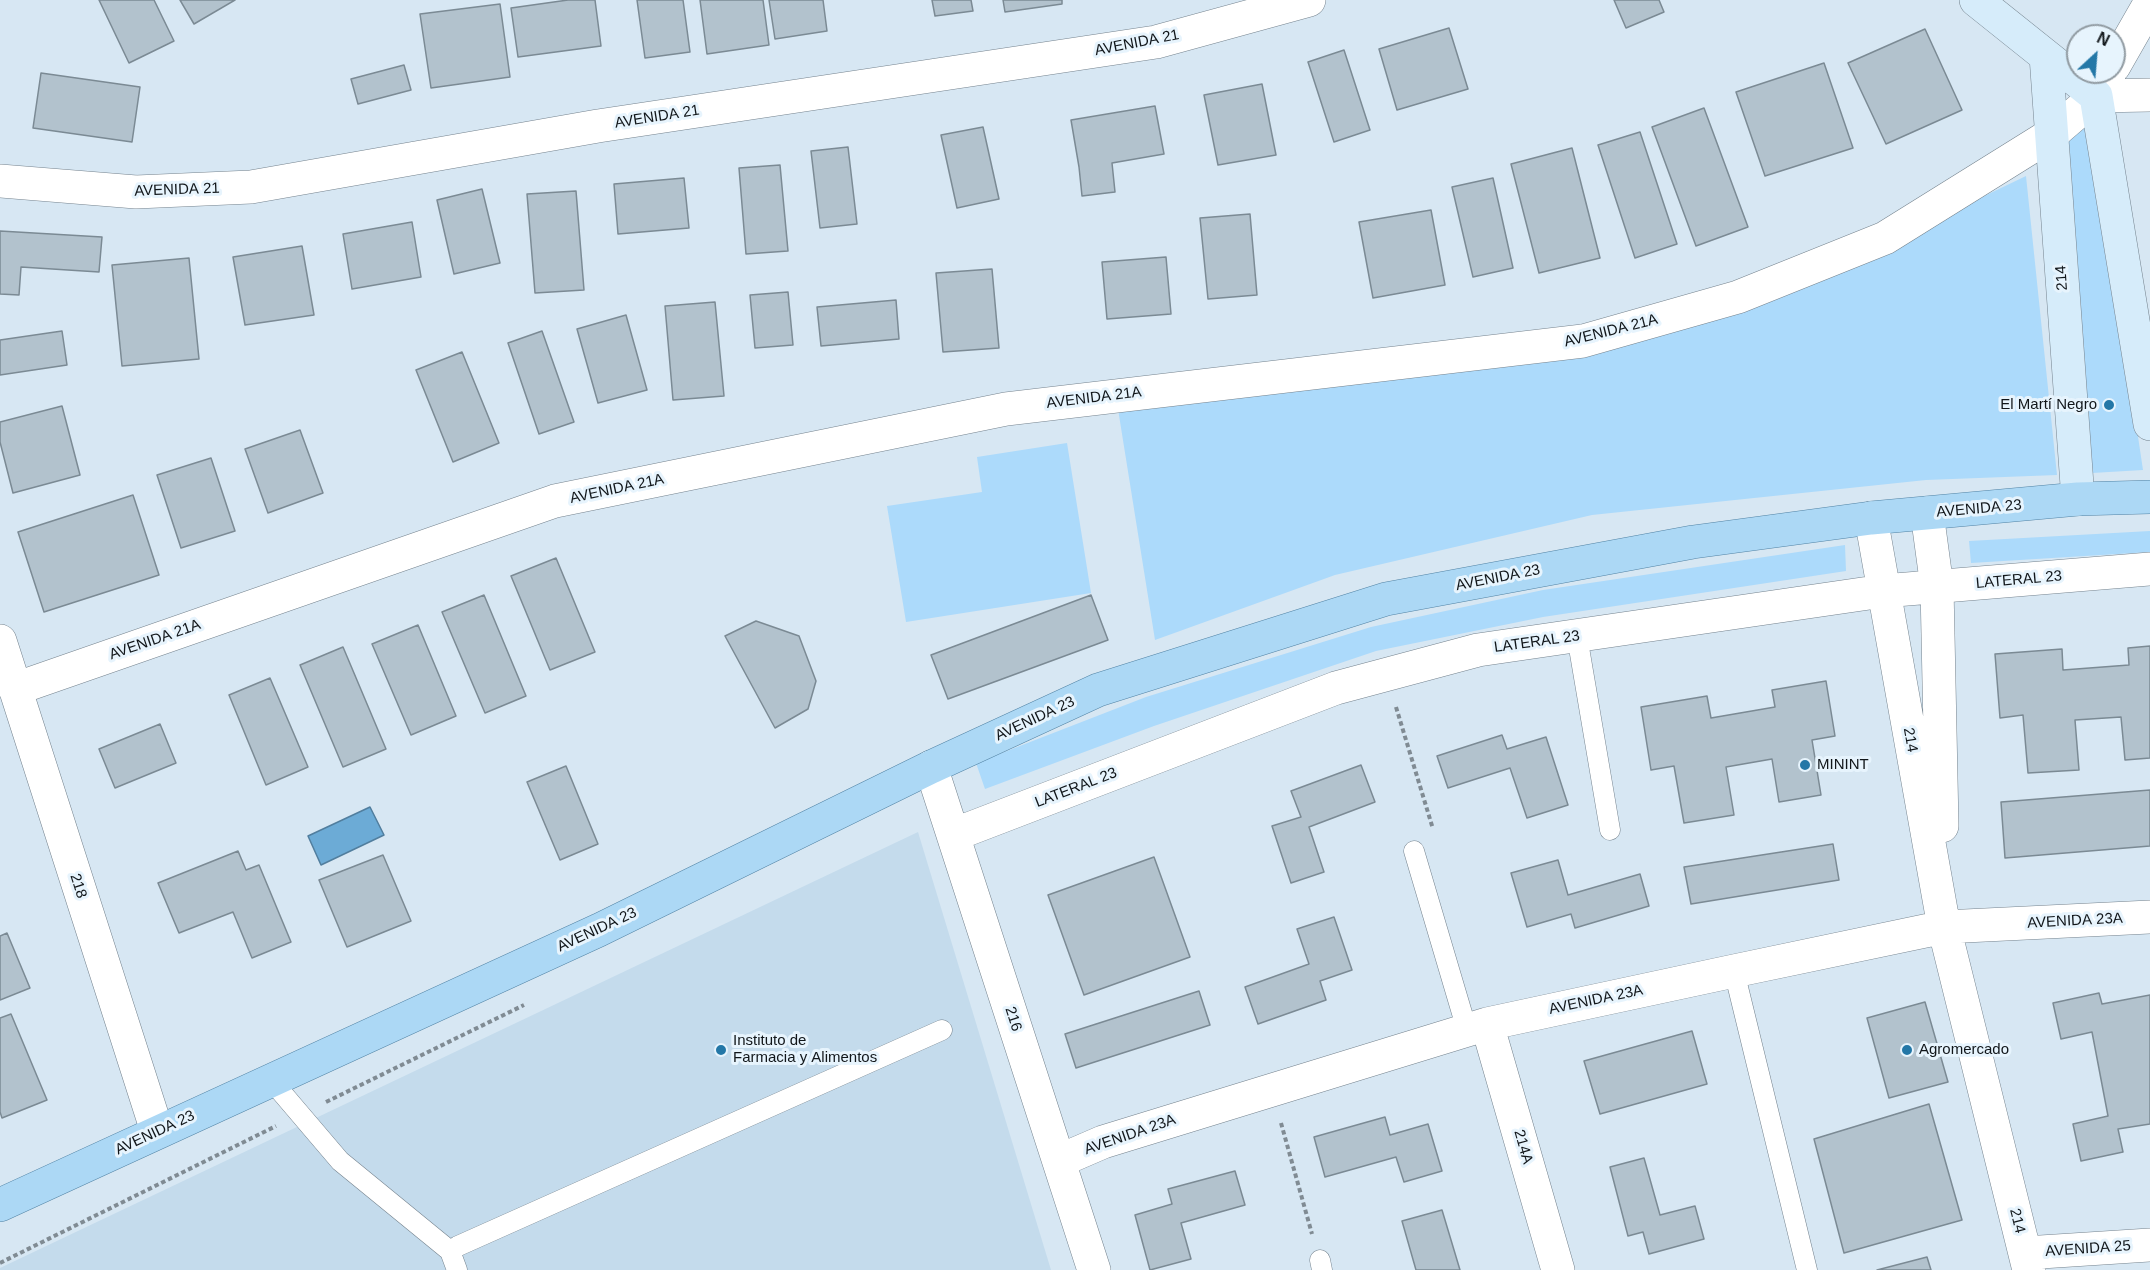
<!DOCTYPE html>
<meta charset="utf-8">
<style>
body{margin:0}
#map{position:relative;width:2150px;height:1270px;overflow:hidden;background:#d7e7f3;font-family:Arial,sans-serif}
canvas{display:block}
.north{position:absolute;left:2066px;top:24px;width:60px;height:60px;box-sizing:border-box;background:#e7f4fd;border:2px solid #919ba2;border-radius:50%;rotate:26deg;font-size:16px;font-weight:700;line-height:24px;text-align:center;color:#11161a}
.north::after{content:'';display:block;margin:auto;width:21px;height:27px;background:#2377a7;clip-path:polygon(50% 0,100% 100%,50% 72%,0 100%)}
</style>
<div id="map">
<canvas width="2150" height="1270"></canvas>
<div class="north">N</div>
</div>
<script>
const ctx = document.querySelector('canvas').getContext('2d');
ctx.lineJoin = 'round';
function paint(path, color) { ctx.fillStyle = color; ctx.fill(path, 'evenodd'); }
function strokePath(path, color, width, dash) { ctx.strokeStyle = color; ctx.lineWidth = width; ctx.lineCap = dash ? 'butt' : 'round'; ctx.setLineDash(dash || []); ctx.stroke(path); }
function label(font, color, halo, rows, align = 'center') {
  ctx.font = font + ' Arial,sans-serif'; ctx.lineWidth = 6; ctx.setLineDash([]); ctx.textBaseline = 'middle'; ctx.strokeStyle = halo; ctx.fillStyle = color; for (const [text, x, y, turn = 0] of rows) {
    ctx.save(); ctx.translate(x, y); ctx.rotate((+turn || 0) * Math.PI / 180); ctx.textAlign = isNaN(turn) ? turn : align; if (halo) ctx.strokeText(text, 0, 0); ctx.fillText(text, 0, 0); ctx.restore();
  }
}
const built = new Path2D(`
 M918,832l133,438h-1051v-2z`);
const green = new Path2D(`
 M2091,122l52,348 -51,3 -25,-334z
 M2026,176l31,299 -131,5 -334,35 -257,60 -180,65 -37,-231 629,-99z
 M1067,443l24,150 -185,29 -19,-116 95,-14 -5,-35z
 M2150,531v21l-179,11 -2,-22z
 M1845,545l1,26 -303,46 -167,34 -222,75 -169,63 -9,-26 170,-66 225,-70 172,-37z`);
const water = new Path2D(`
 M370,807l14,28 -63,30 -13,-29z`);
const building = new Path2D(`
 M99,0h55l20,41 -45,22z
 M180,0h55l-41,24z
 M568,0h27l6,46 -83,11 -7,-49z
 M637,0h46l7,52 -45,6z
 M700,0h63l6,45 -62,9z
 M769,0h54l4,31 -52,8z
 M932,0h39l2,11 -38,5z
 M1003,0h59v4l-57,8z
 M1614,0h45l5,12 -38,16z
 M500,4l10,73 -79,11 -11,-74z
 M1449,28l19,61 -71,21 -18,-61z
 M1925,29l37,81 -76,34 -38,-81z
 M1344,50l26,80 -36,12 -26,-80z
 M1824,63l29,85 -88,28 -29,-84z
 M404,65l7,25 -53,14 -7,-25z
 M41,73l99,14 -8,55 -99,-14z
 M1262,84l14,71 -58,10 -14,-70z
 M1155,106l9,48 -52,9 3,29 -33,4 -3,-29 -8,-47z
 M1704,108l44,119 -52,19 -44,-119z
 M983,127l16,72 -42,9 -16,-73z
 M1640,132l37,112 -42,14 -37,-113z
 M848,147l9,77 -37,4 -9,-77z
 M1572,148l28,110 -61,15 -28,-109z
 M780,165l8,86 -42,3 -7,-86z
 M684,178l5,50 -71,6 -4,-50z
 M1493,178l20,90 -40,9 -21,-90z
 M482,189l18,74 -46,11 -17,-74z
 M576,191l8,99 -49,3 -8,-99z
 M1431,210l14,75 -72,13 -14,-76z
 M1250,214l7,81 -49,4 -8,-81z
 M412,222l9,55 -69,12 -9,-55z
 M0,231l102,6 -3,35 -78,-5 -2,28 -19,-1z
 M302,246l12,69 -69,10 -12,-68z
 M1166,257l5,57 -64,5 -5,-57z
 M189,258l10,101 -77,7 -10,-101z
 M992,269l7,79 -56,4 -7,-79z
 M788,292l5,53 -38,3 -5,-53z
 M896,300l3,39 -78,7 -4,-39z
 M715,302l9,94 -51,4 -8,-94z
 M626,315l21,75 -49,13 -21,-74z
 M62,331l5,34 -67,10v-35z
 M542,331l32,91 -35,12 -31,-91z
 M462,352l37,91 -46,19 -37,-92z
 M62,406l18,69 -67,18 -13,-51v-20z
 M300,430l23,63 -55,20 -23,-64z
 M211,458l24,73 -54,17 -24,-73z
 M133,495l26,80 -115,37 -26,-80z
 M556,558l39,94 -45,18 -39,-94z
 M484,595l42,101 -41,17 -43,-101z
 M1091,595l17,45 -160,59 -17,-44z
 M756,621l43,15 17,45 -8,28 -33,19 -50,-92z
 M418,625l38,91 -45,19 -39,-91z
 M2150,646v112l-25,2 -4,-43 -46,3 4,50 -51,3 -5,-58 -23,3 -5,-64 67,-5 1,21 66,-5 -1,-17z
 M343,647l43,102 -43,18 -43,-102z
 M270,678l38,89 -42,18 -37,-90z
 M1826,681l9,55 -23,4 9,55 -42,7 -7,-43 -46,8 8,48 -50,8 -10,-57 -23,4 -10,-63 66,-11 4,22 64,-11 -3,-17z
 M160,724l16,39 -61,25 -16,-39z
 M1502,735l5,14 39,-12 22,68 -41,13 -17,-50 -62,20 -11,-32z
 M1361,765l14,37 -66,25 15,45 -33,11 -19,-57 29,-9 -10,-26z
 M566,766l32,78 -38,16 -33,-78z
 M2150,790v56l-145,12 -4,-56z
 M1833,844l6,36 -148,24 -7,-37z
 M238,851l8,19 13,-5 32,77 -39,16 -19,-46 -54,21 -21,-50z
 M383,855l28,66 -64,26 -28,-67z
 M1154,857l36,100 -106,38 -36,-100z
 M1558,860l10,35 72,-21 9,32 -74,22 -4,-14 -44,13 -16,-54z
 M1334,917l18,53 -32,11 6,19 -68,24 -13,-37 64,-23 -12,-35z
 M7,933l23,55 -30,12v-64z
 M1199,991l11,34 -134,43 -11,-34z
 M2099,993l3,11 48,-9v129l-32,5 5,23 -42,9 -8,-37 35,-8 -16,-84 -31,7 -8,-36z
 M1925,1002l23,80 -59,16 -22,-80z
 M11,1014l36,86 -45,18 -2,-6v-94z
 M1692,1031l15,53 -107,30 -16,-53z
 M1929,1104l33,116 -118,33 -30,-114z
 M1385,1117l5,18 38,-11 14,47 -38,11 -8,-25 -71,20 -11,-40z
 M1644,1158l16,57 35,-9 9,33 -55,15 -6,-22 -15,4 -18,-69z
 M1235,1171l10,34 -64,18 10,36 -41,11 -15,-55 37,-11 -4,-15z
 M1442,1210l18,60h-44l-14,-49z
 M1927,1257l4,13h-54z`);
const path = new Path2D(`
 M1396,707l37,122
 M326,1102l198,-97
 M1281,1123l31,111
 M0,1263l276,-137`);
const lane = new Path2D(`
 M1577,636l33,194
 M1414,851l53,179
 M1734,971l73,299
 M271,1080l69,81 110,90 7,19
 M450,1251l8,-5 484,-216
 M1320,1260l2,10`);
const street = new Path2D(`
 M2114,66l36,-63
 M2096,96l54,-1
 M0,181l136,11 115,-5 347,-61 558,-84 153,-42
 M1927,513l10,74 5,239
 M1871,518l73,409 85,343
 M0,641l157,490
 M15,689l540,-188 451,-92 577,-68 155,-44 147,-59 167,-104 44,-38 14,-24
 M931,767l163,503
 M953,835l383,-147 142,-38 405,-59 267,-22
 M1487,1024l71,246
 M1059,1161l44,-19 384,-118 247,-53 210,-44 206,-10
 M2025,1253l125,-8`);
const secondary = new Path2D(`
 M1976,0l120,96 54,328
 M2046,56l32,443`);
const primary = new Path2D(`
 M0,1205l599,-275 332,-163 167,-77 288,-91 307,-57 178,-24 207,-19 72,-2`);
const markers = [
 [2109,405,6,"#2377a7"],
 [1805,765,6,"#2377a7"],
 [721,1050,6,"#2377a7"],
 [1907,1050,6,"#2377a7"]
];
const streetNames = [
 ["AVENIDA 21",1137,43,-11],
 ["AVENIDA 21",657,117,-9],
 ["AVENIDA 21",177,190,-2],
 ["214",2062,278,-94],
 ["AVENIDA 21A",1611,331,-14],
 ["AVENIDA 21A",1094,398,-7],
 ["AVENIDA 21A",617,489,-12],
 ["AVENIDA 23",1979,509,-5],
 ["AVENIDA 23",1498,578,-11],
 ["LATERAL 23",2019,580,-5],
 ["AVENIDA 21A",155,640,-19],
 ["LATERAL 23",1537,642,-8],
 ["AVENIDA 23",1035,719,-25],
 ["214",1910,740,80],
 ["LATERAL 23",1076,788,-21],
 ["218",78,886,72],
 ["AVENIDA 23A",2075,921,-3],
 ["AVENIDA 23",597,930,-25],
 ["AVENIDA 23A",1596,1000,-12],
 ["216",1013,1019,72],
 ["AVENIDA 23",155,1133,-25],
 ["AVENIDA 23A",1130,1135,-19],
 ["214A",1523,1147,74],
 ["214",2017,1221,76],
 ["AVENIDA 25",2088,1249,-4]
];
const poiNames = [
 ["El Martí Negro",2097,405,"right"],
 ["MININT",1817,765],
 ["Instituto de",733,1041],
 ["Farmacia y Alimentos",733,1058],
 ["Agromercado",1919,1050]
];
paint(built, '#c4dbec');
paint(green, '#acdafb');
paint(water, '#6cabd6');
strokePath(water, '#517e9e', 1.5);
paint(building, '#b2c2cd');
strokePath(building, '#7b8a94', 1.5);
strokePath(lane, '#75838e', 21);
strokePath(street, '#75838e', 34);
strokePath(secondary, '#75838e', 34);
strokePath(primary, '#5283a4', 34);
strokePath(path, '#808b93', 4, [4.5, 3]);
strokePath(lane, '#fff', 20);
strokePath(street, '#fff', 33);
strokePath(secondary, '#d6ecfa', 33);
strokePath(primary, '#acd8f5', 33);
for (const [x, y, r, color] of markers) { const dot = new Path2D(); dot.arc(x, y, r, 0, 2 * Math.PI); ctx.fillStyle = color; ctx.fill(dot); strokePath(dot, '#e7f4fd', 2); }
label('15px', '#11161a', '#e7f4fd', streetNames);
label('15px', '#11161a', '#e7f4fd', poiNames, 'left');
</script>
